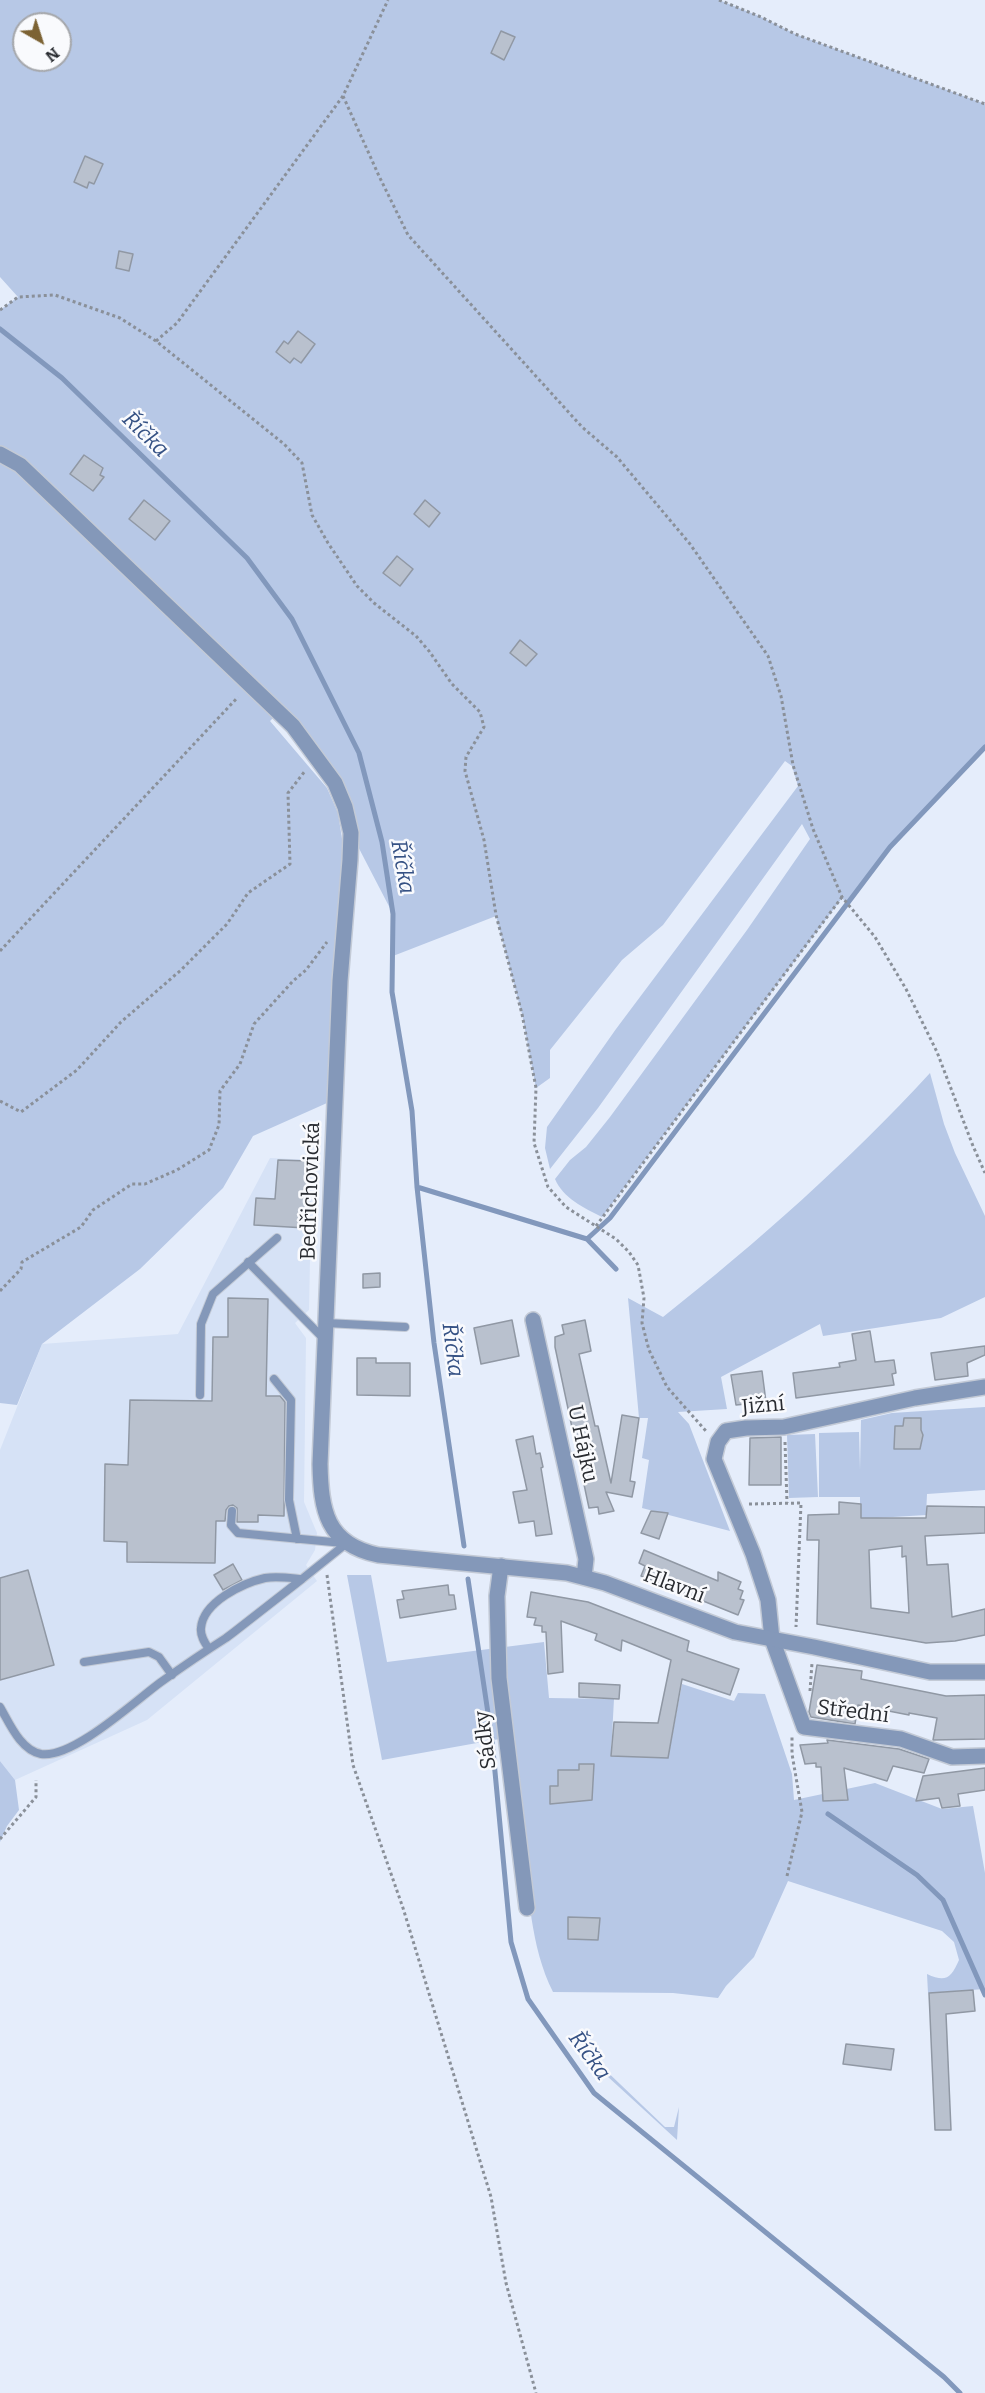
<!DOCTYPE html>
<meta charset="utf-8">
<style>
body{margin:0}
#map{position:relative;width:985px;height:2393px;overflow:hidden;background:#e5edfb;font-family:Bitter,serif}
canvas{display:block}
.north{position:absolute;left:12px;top:12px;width:60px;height:60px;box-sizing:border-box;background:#f9fafd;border:2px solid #a5a7ab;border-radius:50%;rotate:141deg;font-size:16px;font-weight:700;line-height:24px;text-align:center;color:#282b30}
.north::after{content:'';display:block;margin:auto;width:21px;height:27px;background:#7c6233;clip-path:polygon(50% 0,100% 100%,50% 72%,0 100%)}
</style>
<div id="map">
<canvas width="985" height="2393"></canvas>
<div class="north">N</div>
</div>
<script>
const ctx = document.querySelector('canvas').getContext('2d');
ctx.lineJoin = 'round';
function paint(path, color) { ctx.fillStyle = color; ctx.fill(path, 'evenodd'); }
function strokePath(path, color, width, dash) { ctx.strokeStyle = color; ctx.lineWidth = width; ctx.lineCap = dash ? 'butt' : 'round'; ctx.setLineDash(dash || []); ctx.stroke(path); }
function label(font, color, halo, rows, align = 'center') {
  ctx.font = font + ' Bitter,serif'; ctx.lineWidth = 5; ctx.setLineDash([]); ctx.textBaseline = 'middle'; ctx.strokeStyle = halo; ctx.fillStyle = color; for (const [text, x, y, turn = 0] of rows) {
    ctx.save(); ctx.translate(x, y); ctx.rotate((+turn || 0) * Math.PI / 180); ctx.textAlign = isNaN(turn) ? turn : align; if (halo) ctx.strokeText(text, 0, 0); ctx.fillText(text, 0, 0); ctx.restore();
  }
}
const built = new Path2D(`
 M270,1158l42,2 -3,150 -14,13 11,15 -2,164 13,31 -2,17 -9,15 11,16 -170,139 -132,60 -15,-19v-311l42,-106 136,-10z`);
const green = new Path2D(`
 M0,0h719l42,17 34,17 190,70v643l-95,100 -43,57 -5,-6 -240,319c-18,-9 -39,-19 -47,-38l15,-19 16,-13 24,-30 137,-187 63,-91 -8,-15 -204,284 -48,61 -5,-21 2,-21 69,-98 182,-243 -6,-20 -7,-5 -122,164 -41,35 -72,90v28l-14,10 -14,-74 -26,-98 -103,40v-42l-42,-81 -6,-26 -66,-95 -9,9 57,67 11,25 5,32 -16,258 -74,33 -30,52 -83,81 -98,75 -25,61 -17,-2v-1093l18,-13 -18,-20zM24,24h36v36h-36z
 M930,1073l14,51 11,29 30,63v81l-44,21 -118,18 -3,-12 -99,53 6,32 -49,3 11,12 41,107 -88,-23 7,-48 -7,-2 6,-40h-9l-11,-120 35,19c95,-75 186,-156 267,-244z
 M985,1407v83l-58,4 -1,21 -66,4v-22h-41v-64l40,-1 1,38 1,-50 31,-7z
 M815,1434l3,63 -29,1 -2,-63z
 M347,1575h24l16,87 157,-20 5,56 65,1 -3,56 57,3 14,-74 52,17 4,-8 27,1 27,80 2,26 81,-17 67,26 31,-3 12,67v116l-57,4 -1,-19c19,9 24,4 32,-14l-5,-18 -12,-11 -154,-50 -34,76 -28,29 -8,12 -45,-5 -120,-1c-23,-46 -24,-100 -30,-149 -4,-35 -12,-70 -18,-105l-123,22z
 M0,1761l15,19 4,30 -12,16 -7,16z
 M598,2063l67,64h9l5,-20 -2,33 -70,-64z`);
const stream = new Path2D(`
 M0,329l62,49 185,180 45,61 67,134 23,89 11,72 -1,78 20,119 5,76 17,156 30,203
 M417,1187l170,52 29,30
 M587,1239l23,-21 280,-371 95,-100
 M468,1579l24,161 19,202 17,57 66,94 350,284 16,16
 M828,1814l89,61 26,25 42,95`);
const building = new Path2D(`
 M501,31l14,6 -11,23 -13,-7z
 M85,156l18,8 -9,20 -5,-2 -2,6 -13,-6z
 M119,251l14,3 -4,17 -13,-3z
 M298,331l17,13 -14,19 -7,-5 -4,5 -14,-11 8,-11 4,3z
 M84,455l19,13 -3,7 4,2 -11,14 -23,-17z
 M144,500l26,21 -15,19 -26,-21z
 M425,500l15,13 -11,14 -15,-13z
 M397,556l16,13 -13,17 -17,-13z
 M520,640l17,14 -11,12 -16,-13z
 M278,1160l31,1 -3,67 -52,-3 2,-27 19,1z
 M380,1273v14l-17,1v-14z
 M228,1298l40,1 -2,97h14l5,6 -1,114 -26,-1v7h-21v-14l-4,-3 -4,1 -3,4 -1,11h-9l-1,42 -88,-1v-20l-23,-1 1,-77 23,1 2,-65 82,1 1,-64h15z
 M512,1320l7,36 -38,8 -7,-36z
 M585,1320l6,31 -12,3 16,72h3l13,57 11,-68 17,3 -9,63 5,1 -3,15 -26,-5 8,19 -15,3 -1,-7 -9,1 -34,-161v-10l9,-3 -2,-9z
 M870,1331l5,31 19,-2 2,13 -4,1 2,11 -98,13 -3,-25 47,-6 -1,-4 17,-3 -4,-26z
 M985,1346v9l-18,8 1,13 -33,4 -4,-27z
 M357,1358h19v5h34v33l-53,-1z
 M762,1371l4,31 -30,3 -5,-30z
 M904,1418h17v12l2,5 -3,14h-26l1,-23h8z
 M533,1436l3,18 4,-1 3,14 -2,1 11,66 -16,2 -2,-15 -15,2 -6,-31 14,-2 -11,-50z
 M781,1437v48h-32l1,-47z
 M839,1502l22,2v14h65l1,-12 58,1v26l-60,3 2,29 21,-1 4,53 33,-8v26l-30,6 -29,2 -109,-19 2,-84h-12l1,-25 31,-1zM902,1546v11l4,-1 3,57 -38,-5 -2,-58z
 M651,1511l17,2 -9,26 -18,-6z
 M644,1550l74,31v-9l23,10 -3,7 5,2 -3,8 4,1 -6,15 -97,-39 4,-10 -6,-3z
 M233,1564l9,16 -19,10 -9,-15z
 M28,1570l26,95 -54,15v-102z
 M448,1585l1,10h5l2,14 -56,9 -3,-18 7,-1 -2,-8z
 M531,1592l57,10 101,39 -2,10 52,18 -9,26 -48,-16 -14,79 -57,-2 3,-34 44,1 13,-63 -49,-20 -1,11 -26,-11 2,-6 -36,-13 2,51 -15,2 -2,-42h-4v-6l-8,-1 2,-7 -9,-1z
 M817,1665l45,6 -1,8 85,17 39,-1v44l-52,1 4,-22 -28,-5v2l-51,-10 -3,19 -44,-7 -2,-5z
 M579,1683l41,2 -1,14 -40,-2z
 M827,1740l72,9 30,10 -5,14 -31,-7 -6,15 -43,-13 4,32 -25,1 -2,-34h-5v-4l-11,1 -5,-19 28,-2z
 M579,1764h15l-2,36 -42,4v-18h8v-16h21z
 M985,1768v22l-27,4 2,12 -18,2 -3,-10 -23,3 7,-25z
 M568,1917l32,1 -2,22 -30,-1z
 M973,1990l2,21 -29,3 5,116h-16l-6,-137z
 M846,2044l48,5 -3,21 -48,-6z`);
const path = new Path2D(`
 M719,0l42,17 34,17 190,70
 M343,96l36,80 29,59 174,192 35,30 73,87 78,112 13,40 12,69 20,64 29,68 33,40 31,52 31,63 36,94 12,27
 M0,310l18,-13 37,-2 65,23 36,23 128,103 18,19 10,52 16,28 29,43 17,17 42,33 13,15 23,33 28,28 4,15 -18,30 -1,14 19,69 12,75 26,99 14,74 -2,55 14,44 18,20 50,32 13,13 9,13 6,33 -2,25 7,27 18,37 39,44
 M156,341l21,-18 166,-227 45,-96
 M0,951l238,-254
 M0,1101l21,11 56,-42 44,-48 60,-52 46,-46 21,-31 42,-29 -2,-71 17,-22
 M596,1226l246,-329
 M0,1291l21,-22 1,-7 59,-35 12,-17 39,-26h13l32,-14 32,-20 10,-25 1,-34 20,-27 14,-40 39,-43 13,-11 21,-28
 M785,1442l2,61
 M749,1504l52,-1 -5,124
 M327,1575l26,190 50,143 88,289 15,86 30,110
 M810,1691l2,-28
 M0,1839l36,-42v-17
 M787,1876l15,-64 -10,-58v-18`);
const service = new Path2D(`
 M248,1262l77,78
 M326,1323l79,4
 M274,1379l17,21 -2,100 8,39
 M200,1395l1,-71 12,-30 64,-56
 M232,1511l-1,14 7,8 105,10
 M302,1579l45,-36
 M84,1662l65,-10 10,5 13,18
 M0,1707c9,15 20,43 41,47 32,5 95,-54 120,-72 21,-15 43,-30 65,-44l8,-6 68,-53c-12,-1 -25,-3 -37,-1 -22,5 -62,24 -64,50 -1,8 4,15 8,21`);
const minor = new Path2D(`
 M533,1320l53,239 -2,18
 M985,1387l-70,11 -131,29 -38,1 -20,3 -8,11 -4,17 39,95 15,46 4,39 32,88 97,12 51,18 33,-1
 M501,1566l-4,30 2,82 28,230`);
const tertiary = new Path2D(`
 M0,454l20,11 273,261 42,57 10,24 6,26 -1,27 -10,121 -20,483c1,46 6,80 58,91l189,18 38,10 130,49 79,15 116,25h55`);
const streetNames = [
 ["Bedřichovická",311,1191,-88],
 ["Jižní",763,1406,-5],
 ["U Hájku",582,1444,78],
 ["Hlavní",674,1586,21],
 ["Střední",853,1712,7],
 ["Sádky",486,1740,-97]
];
const waterNames = [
 ["Říčka",145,435,44],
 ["Říčka",402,867,80],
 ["Říčka",452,1350,83],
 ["Říčka",589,2056,54]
];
paint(built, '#d6e2f6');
paint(green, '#b7c8e6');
strokePath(stream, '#8298bc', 5);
paint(building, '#b9c1ce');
strokePath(building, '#9098a4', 1.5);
strokePath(service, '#c3cad6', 10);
strokePath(minor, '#c3cad6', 18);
strokePath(tertiary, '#c3cad6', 18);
strokePath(path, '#8a9099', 3, [3, 3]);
strokePath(service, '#8498b9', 8);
strokePath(minor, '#8498b9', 15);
strokePath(tertiary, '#8498b9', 15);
label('21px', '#282b30', '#f9fafd', streetNames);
label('italic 22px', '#355184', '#f9fafd', waterNames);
</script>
